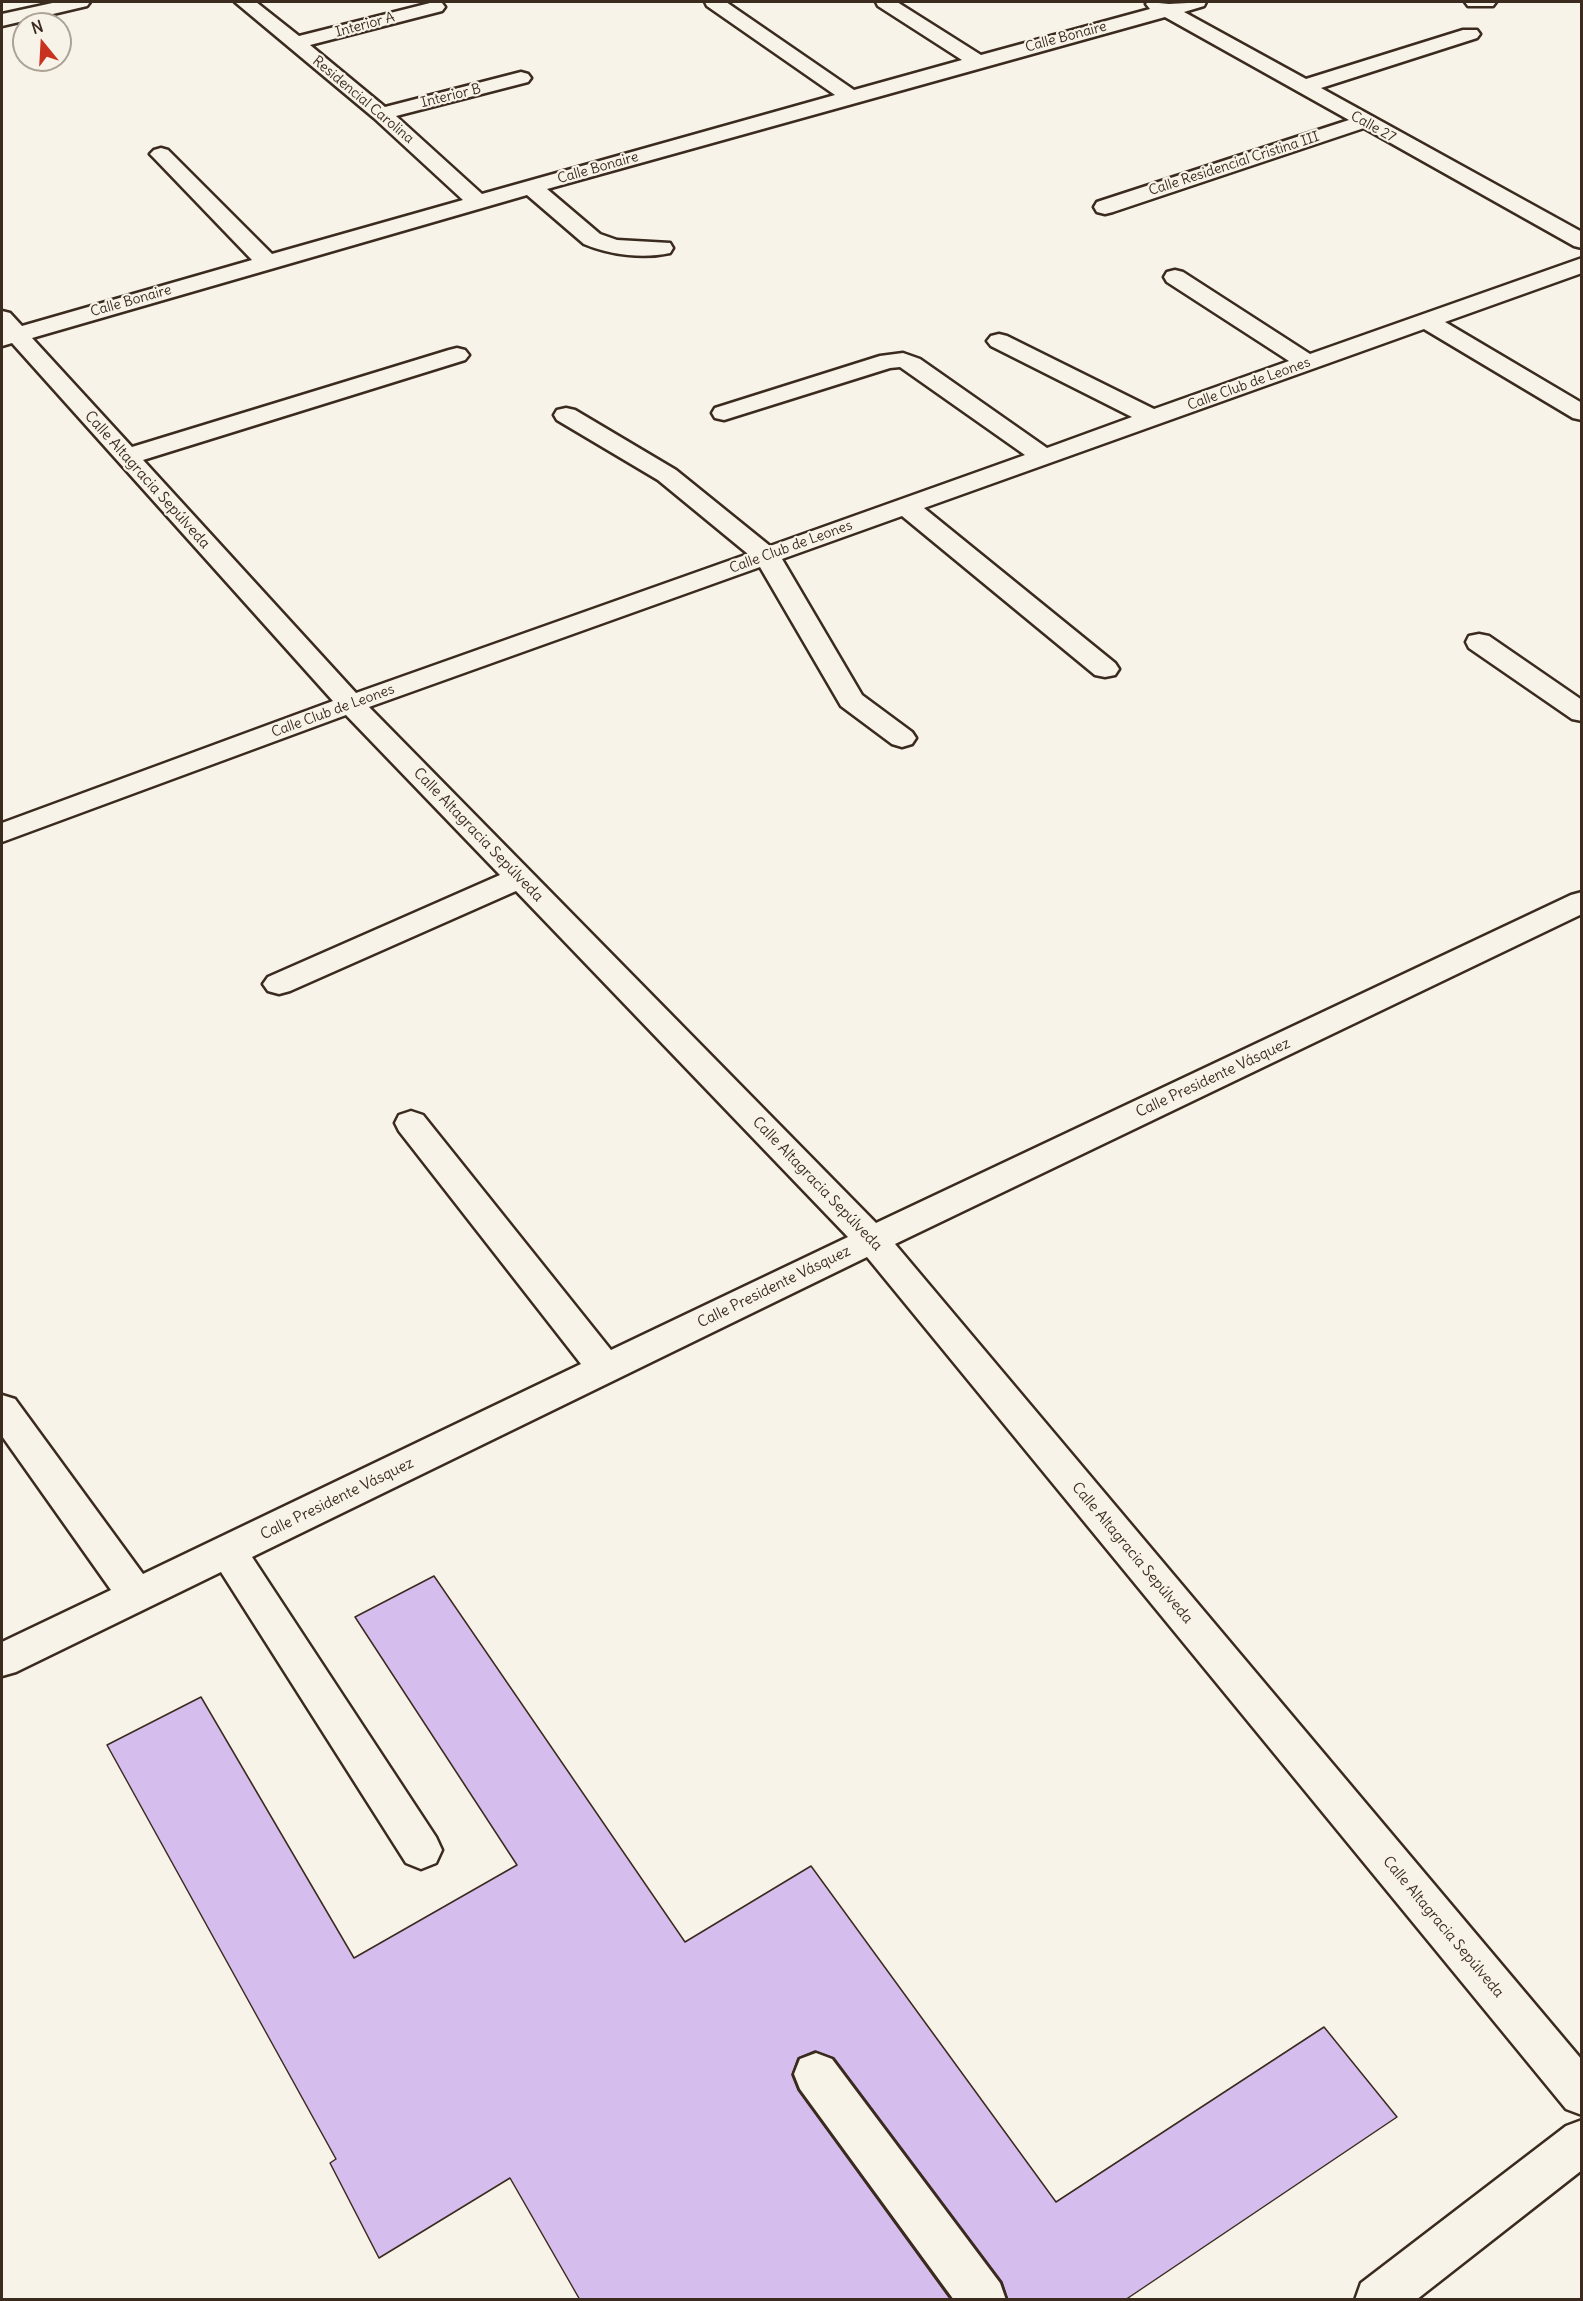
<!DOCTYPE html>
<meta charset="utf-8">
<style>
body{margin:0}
#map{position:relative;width:1583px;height:2301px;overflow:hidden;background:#f7f3e8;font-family:Delius,sans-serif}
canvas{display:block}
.frame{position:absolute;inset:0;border:3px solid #3b2a1e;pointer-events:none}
.north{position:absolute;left:12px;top:12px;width:60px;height:60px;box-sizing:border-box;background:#f7f3e8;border:2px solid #aca397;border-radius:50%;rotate:342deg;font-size:16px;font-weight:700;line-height:24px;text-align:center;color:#3b2a1e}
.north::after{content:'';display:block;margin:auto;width:21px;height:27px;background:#c8321e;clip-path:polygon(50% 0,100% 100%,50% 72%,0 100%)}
</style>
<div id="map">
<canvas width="1583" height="2301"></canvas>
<div class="frame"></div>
<div class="north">N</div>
</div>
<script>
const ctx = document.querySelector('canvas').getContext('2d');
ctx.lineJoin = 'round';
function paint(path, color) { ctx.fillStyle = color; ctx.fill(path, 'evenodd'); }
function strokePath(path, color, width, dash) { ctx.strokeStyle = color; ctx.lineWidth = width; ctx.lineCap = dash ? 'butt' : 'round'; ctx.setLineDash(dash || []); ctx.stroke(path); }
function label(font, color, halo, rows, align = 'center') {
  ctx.font = font + ' Delius,sans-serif'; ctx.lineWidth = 4.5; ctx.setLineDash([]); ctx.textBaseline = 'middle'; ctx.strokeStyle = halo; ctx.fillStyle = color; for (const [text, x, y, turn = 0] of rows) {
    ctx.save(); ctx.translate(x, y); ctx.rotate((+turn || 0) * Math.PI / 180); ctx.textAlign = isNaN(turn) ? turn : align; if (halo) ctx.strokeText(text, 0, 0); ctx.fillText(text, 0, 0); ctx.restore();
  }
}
const building = new Path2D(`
 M434,1576l251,366 126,-76 245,336 268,-175 73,90 -272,183h-117l-6,-18 -168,-224 -19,-7 -17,7 -6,17 6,15 153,210h-371l-70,-122 -131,80 -49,-95 6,-4 -229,-414 94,-48 153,261 163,-93 -162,-248z`);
const minor = new Path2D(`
 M57,2h33l-3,4 -85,20v-12z
 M235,2h21l43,34 135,-34 8,1 3,4 -3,4 -132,34 75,62 136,-35 7,2 3,4 -3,4 -132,34 86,78 353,-99 -128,-89 -2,-4h21l128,88 108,-30 -84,-54 -2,-4h21l84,53 169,-46 -4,-5 2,-2 21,2 37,-2 -2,4 -20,6 122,67 157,-49h14l3,4 -3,4 -156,50 261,144v16l-8,-2 -210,-118 -251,84 -8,2 -8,-2 -3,-5 3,-5 252,-82 -184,-103 -618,172 53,45 17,6 53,3 3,5 -3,5c-27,6 -60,2 -86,-9l-57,-49 -495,143 100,109 317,-97 8,-2 8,2 4,5 -4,5 -322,100 213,233 392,-139 -90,-74 -101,-60 -3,-5 3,-5 9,-2 9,2 101,60 94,76 255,-91 -125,-88 -10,1 -166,52 -9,-2 -3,-5 3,-5 165,-52 23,-3 17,6 127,89 85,-31 -141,-71 -4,-5 4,-5 8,-2 8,2 147,73 135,-48 -122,-79 -3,-5 3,-5 8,-2 8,2 127,82 272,-96v15l-137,49 137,81v17l-9,-2 -149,-89 -500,179 191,155 4,6 -4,6 -10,2 -10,-2 -193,-159 -120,43 80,136 50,37 4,6 -4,6 -10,3 -10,-3 -51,-38 -81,-139 -391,140 507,516 695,-328 11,-3v22l-687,330 687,816v55l-16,-6 -699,-852 -615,300 184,280 6,13 -6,13 -15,6 -15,-6 -185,-291 -205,100 -14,4v-34l109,-52 -109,-154v-41l13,4 128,175 438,-210 -182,-233 -4,-8 4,-8 12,-4 12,4 188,235 237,-113 -332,-346 -226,100 -11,3 -11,-3 -5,-7 5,-7 232,-102 -154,-160 -344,127v-19l331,-122 -321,-358 -10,3v-35l8,2 12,13 230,-66 -98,-102 -4,-4 4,-4 7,-2 7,2 104,104 191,-54 -89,-82z
 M1465,2h31l-3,4h-25z
 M1479,634l10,2 93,64v21l-10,-2 -103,-71 -3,-6 3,-6z
 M816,2053l16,6 168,224 6,17h-52l-154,-211 -6,-15 6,-15z
 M1582,2120v50l-166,130h-61l6,-17 205,-157z`);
const farStreetnames = [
 ["Interior A",365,25,-15],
 ["Calle Bonaire",1066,37,-15],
 ["Interior B",451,96,-14],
 ["Residencial Carolina",363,100,40],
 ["Calle 27",1373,127,29],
 ["Calle Residencial Cristina III",1234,164,-18],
 ["Calle Bonaire",598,168,-16],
 ["Calle Bonaire",131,301,-16],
 ["Calle Club de Leones",1249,384,-20],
 ["Calle Club de Leones",791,547,-20],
 ["Calle Club de Leones",333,711,-20]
];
const streetNames = [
 ["Calle Altagracia Sepúlveda",147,480,48],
 ["Calle Altagracia Sepúlveda",478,835,46],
 ["Calle Presidente Vásquez",1213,1078,-25],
 ["Calle Altagracia Sepúlveda",817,1184,46],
 ["Calle Presidente Vásquez",774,1287,-26],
 ["Calle Presidente Vásquez",337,1499,-26],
 ["Calle Altagracia Sepúlveda",1132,1553,50],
 ["Calle Altagracia Sepúlveda",1443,1927,50]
];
paint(building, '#d5beee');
strokePath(building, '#3b2a1e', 1.5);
strokePath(minor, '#3b2a1e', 5);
paint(minor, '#f7f3e8');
label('14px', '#3b2a1e', '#f7f3e8', farStreetnames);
label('15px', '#3b2a1e', '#f7f3e8', streetNames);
</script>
